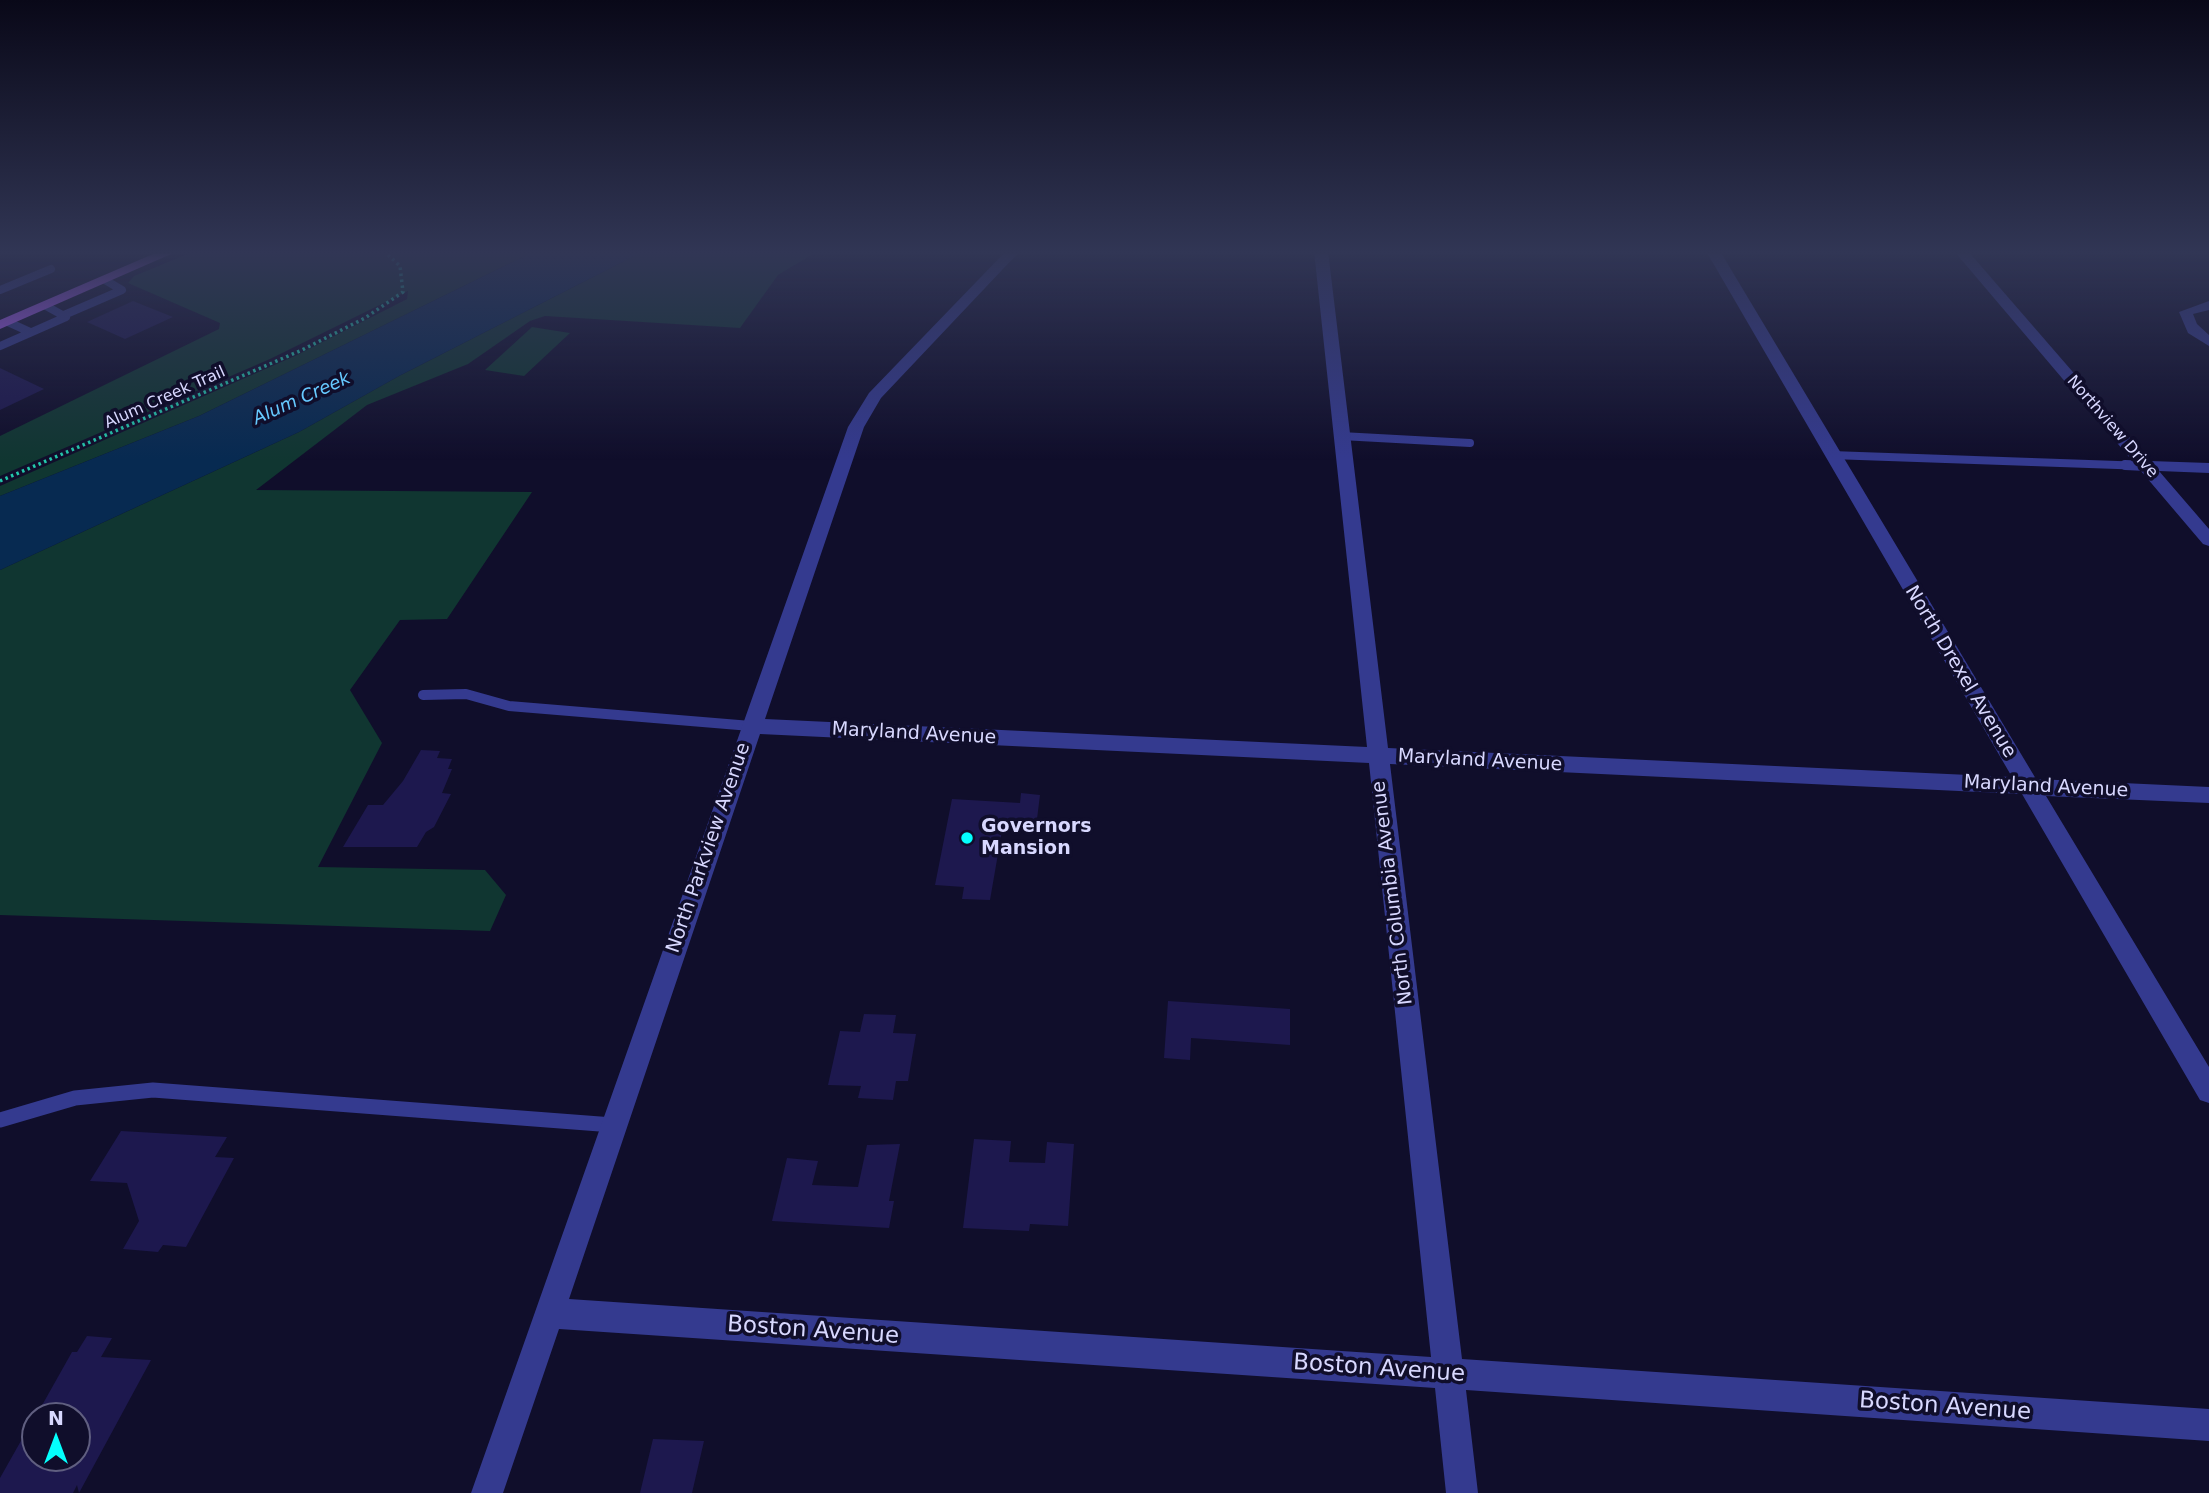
<!DOCTYPE html>
<style>
body{margin:0}
#map{position:relative;width:2209px;height:1493px;overflow:hidden;background:#100e2b;font-family:"DejaVu Sans",sans-serif}
canvas{display:block}
.north{position:absolute;left:21px;top:1402px;width:70px;height:70px;box-sizing:border-box;background:#100e2b;border:2px solid #605f80;border-radius:50%;rotate:0deg;font-size:19px;font-weight:700;line-height:28px;text-align:center;color:#d8d8ff}
.north::after{content:'';display:block;margin:auto;width:24px;height:32px;background:#04fffd;clip-path:polygon(50% 0,100% 100%,50% 72%,0 100%)}
</style>
<div id="map">
<canvas width="2209" height="1493"></canvas>
<div class="north">N</div>
</div>
<script>
const ctx = document.querySelector('canvas').getContext('2d');
ctx.lineJoin = 'round';
function paint(path, color) { ctx.fillStyle = color; ctx.fill(path, 'evenodd'); }
function strokePath(path, color, width, dash) { ctx.strokeStyle = color; ctx.lineWidth = width; ctx.lineCap = dash ? 'butt' : 'round'; ctx.setLineDash(dash || []); ctx.stroke(path); }
function label(font, color, halo, rows, align = 'center') {
  ctx.font = font + ' "DejaVu Sans",sans-serif'; ctx.lineWidth = 7; ctx.setLineDash([]); ctx.textBaseline = 'middle'; ctx.strokeStyle = halo; ctx.fillStyle = color; for (const [text, x, y, turn = 0] of rows) {
    ctx.save(); ctx.translate(x, y); ctx.rotate((+turn || 0) * Math.PI / 180); ctx.textAlign = isNaN(turn) ? turn : align; if (halo) ctx.strokeText(text, 0, 0); ctx.fillText(text, 0, 0); ctx.restore();
  }
}
const green = new Path2D(`
 M195,251h340l-336,165 -199,80v-10l297,-131 110,-56 1,-8 -138,68 -270,117v-40l219,-107 1,-6 -92,-40 6,-7z
 M644,251h174l-40,24 -38,53 -195,-12 -15,5 -62,43 -101,41 -111,85 276,2 -85,127 -47,1 -50,70 32,53 -64,124 167,3 21,25 -16,36 -490,-16v-345l299,-138 100,-56z
 M532,327l38,6 -46,43 -39,-6z`);
const water = new Path2D(`
 M535,251h109l-245,125 -100,56 -299,138v-74l199,-80z`);
const building = new Path2D(`
 M133,301l40,16 -48,22 -38,-17z
 M0,368l44,21 -44,21z
 M421,750l19,1 -3,7 15,1 -4,10h4l-10,24 9,1 -17,33 -8,5 -9,15h-74l25,-42h15l20,-24z
 M1021,793l19,2 -4,32 -33,-2 -13,75 -28,-1 2,-12 -29,-2 17,-86 68,4z
 M1168,1001l122,8v36l-99,-7 -1,22 -26,-2z
 M864,1014l32,1 -3,18 23,1 -8,47h-12l-3,19 -35,-2 3,-12 -33,-1 12,-54 20,1z
 M121,1131l106,6 -12,20 19,1 -48,89 -23,-2 -5,7 -35,-3 16,-28 -12,-38 -37,-2z
 M974,1139l37,2 -2,21 36,1 2,-21 27,2 -6,82 -38,-2 -1,7 -66,-3z
 M900,1144l-11,57h5l-5,27 -117,-7 15,-63 31,3 -6,24 46,2 9,-42z
 M87,1336l25,2 -11,19 50,3 -72,133 -2,-8 -4,8h-73v-15l35,-62v42h42v-42h-41l36,-64h5z
 M653,1439l51,2 -12,52h-52z`);
const path = new Path2D(`
 M0,481l302,-131 63,-32 38,-26 -3,-26 -16,-15`);
const laneFar2 = new Path2D(`
 M0,290l51,-21
 M64,315l58,-25 -17,-10
 M8,322l22,10
 M0,346l66,-29 -20,-11
 M1341,436l129,7
 M1831,455l315,11`);
const laneFar1 = new Path2D(`
 M2125,465l21,1
 M423,695l43,-1 43,12 242,20`);
const lane = new Path2D(`
 M0,1120l75,-22 78,-8 460,35`);
const street = new Path2D(`
 M1006,251h14l-139,147 -17,29 -99,292 602,28 -53,-496h14l60,497 624,29 -306,-526h14l316,528 173,8v16l-163,-7 163,271v36l-9,-3 -178,-306 -632,-30 72,595 747,50v32l-743,-51 12,103h-32l-11,-105 -876,-59 -56,164h-32l377,-1066 21,-34zM760,734l609,29 62,594 -862,-58z
 M1954,251h14l182,210 59,2v10l-50,-2 50,58v17l-6,-2z
 M2209,301v9l-16,4 4,10 12,11v11l-21,-13 -9,-21z`);
const primary = new Path2D(`
 M160,251h18l-178,78v-9z`);
const markers = [
 [967,838,7,"#04fffd"]
];
const farStreetnames = [
 ["Alum Creek Trail",165,398,-24],
 ["Northview Drive",2112,427,49]
];
const farWaternames = [
 ["Alum Creek",302,399,-24]
];
const streetNames = [
 ["North Drexel Avenue",1960,672,59],
 ["Maryland Avenue",914,734,3],
 ["Maryland Avenue",1480,761,3],
 ["Maryland Avenue",2046,787,3],
 ["North Parkview Avenue",709,848,-71],
 ["North Columbia Avenue",1393,893,-97]
];
const poiNames = [
 ["Governors",981,827],
 ["Mansion",981,849]
];
const nearStreetnames = [
 ["Boston Avenue",813,1331,4],
 ["Boston Avenue",1379,1369,4],
 ["Boston Avenue",1945,1407,4]
];
paint(green, '#103631');
paint(water, '#072a51');
paint(building, '#1d184e');
strokePath(path, '#23c8ac', 3.5, [2.5, 3.5]);
strokePath(laneFar2, '#343a8f', 8);
strokePath(laneFar1, '#343a8f', 10);
strokePath(lane, '#343a8f', 15);
paint(street, '#343a8f');
paint(primary, '#b25fff');
const sky = ctx.createLinearGradient(0, 0, 0, 460);
sky.addColorStop(0, '#090818');
sky.addColorStop(0.55, '#313655');
sky.addColorStop(1, '#31365500');
ctx.fillStyle = sky;
ctx.fillRect(0, 0, 2209, 460);
for (const [x, y, r, color] of markers) { const dot = new Path2D(); dot.arc(x, y, r, 0, 2 * Math.PI); ctx.fillStyle = color; ctx.fill(dot); strokePath(dot, '#100e2b', 2.5); }
label('16px', '#d8d8ff', '#100e2b', farStreetnames);
label('italic 18px', '#66c9ff', '#100e2b', farWaternames);
label('19px', '#d8d8ff', '#100e2b', streetNames);
label('bold 19px', '#d8d8ff', '#100e2b', poiNames, 'left');
label('23px', '#d8d8ff', '#100e2b', nearStreetnames);
</script>
